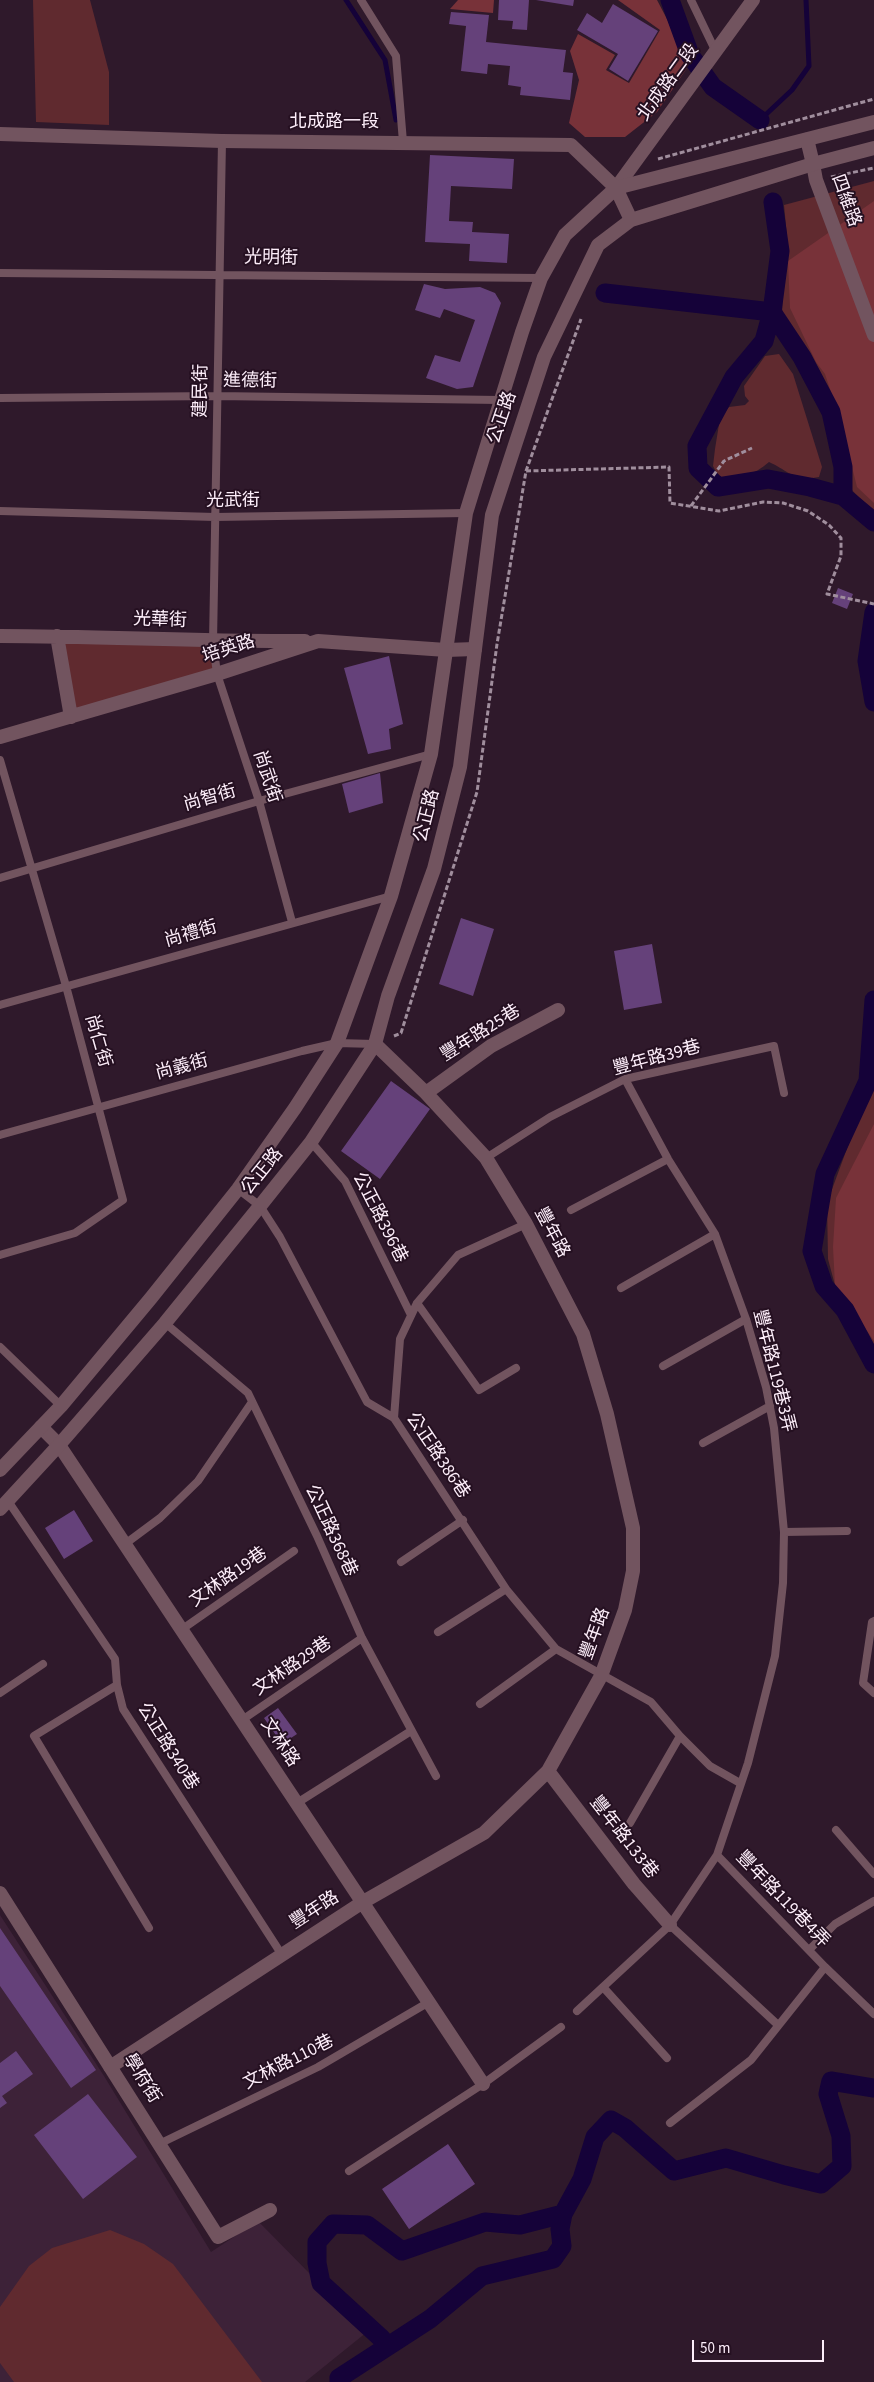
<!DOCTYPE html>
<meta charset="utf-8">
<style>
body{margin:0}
#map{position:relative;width:874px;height:2382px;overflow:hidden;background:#2f192b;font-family:"Source Sans 3",sans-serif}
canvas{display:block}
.scale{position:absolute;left:692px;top:2340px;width:132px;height:22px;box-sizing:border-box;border:2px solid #fdeefa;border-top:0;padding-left:6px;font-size:15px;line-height:18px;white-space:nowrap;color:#fdeefa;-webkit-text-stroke:4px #251021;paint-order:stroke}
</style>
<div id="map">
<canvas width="874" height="2382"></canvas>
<div class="scale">50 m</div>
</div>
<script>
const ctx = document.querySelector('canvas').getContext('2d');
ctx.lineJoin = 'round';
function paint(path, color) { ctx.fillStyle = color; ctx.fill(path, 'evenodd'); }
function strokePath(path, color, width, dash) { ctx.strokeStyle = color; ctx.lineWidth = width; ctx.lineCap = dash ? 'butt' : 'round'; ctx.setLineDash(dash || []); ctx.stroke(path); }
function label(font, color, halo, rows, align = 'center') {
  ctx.font = font + ' "Source Sans 3","Noto Sans TC",sans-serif'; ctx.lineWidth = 4; ctx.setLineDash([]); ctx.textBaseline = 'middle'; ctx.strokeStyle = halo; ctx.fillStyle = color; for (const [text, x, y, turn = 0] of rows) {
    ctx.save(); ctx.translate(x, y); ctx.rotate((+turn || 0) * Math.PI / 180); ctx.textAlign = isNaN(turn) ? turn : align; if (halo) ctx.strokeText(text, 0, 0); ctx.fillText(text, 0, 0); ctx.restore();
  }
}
const built = new Path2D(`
 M0,1915l104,161 107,176 47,-31 109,111 -62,50h-305z`);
const green = new Path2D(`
 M33,0h57l19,72v53l-73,-3z
 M874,181v332l-25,-26 -29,-103 -38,-57 1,-73 4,-17 -3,-32z
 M779,354l14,20 29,93 -3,10c-25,5 -30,-6 -50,-15 -15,13 -29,17 -49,17l-7,-13 2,-17 5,-31 9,-11 16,-2 4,-4 -4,-5 -1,-10 21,-30z
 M57,636l156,6 4,32 -146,43z
 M874,1075v291l-30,-47 -16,-60 -1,-56z
 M110,2230l34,14 29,20 89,118h-248l-14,-19v-56l29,-41 23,-18z`);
const forest = new Path2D(`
 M458,0h36l-1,13 -43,-4z
 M618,0h39l11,21 19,47 -30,44 -32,25h-40l-16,-14 10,-43 -9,-29 8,-17 37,21 -9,15 23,13 31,-53z
 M874,201v302l-17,-16 -17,-68 -15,-45 -9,-12 -26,-54 -2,-47z
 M874,1124v217l-39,-56 -2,-38 3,-49z`);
const stream = new Path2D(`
 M346,0l39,60 11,60
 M760,120l32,-30 17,-24 -3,-66`);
const canal = new Path2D(`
 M670,0l20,55 23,32 47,33
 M773,202l7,49 -8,61 -8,29 -30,36 -37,69 1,22 20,19 50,-8 42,8 33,9 31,26
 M605,293l167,19 30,45 29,55 12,55v29
 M874,612l-7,49 7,41
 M874,1000l-6,81 -43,93 -13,77 12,35 21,24 29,54
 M388,2346l-7,-8 -60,-55 -4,-20v-21l16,-18 34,1 35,26 83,-29 35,3 43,-11
 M339,2382v-4l91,-59 52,-43 71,-17 9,-13 -2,-17 3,-15 19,-35 13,-42 16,-17 14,8 49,43 52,-13 58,17 37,9 21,-18 -1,-30 -13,-42 3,-13 43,7`);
const building = new Path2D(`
 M499,0h30l-2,30 -15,-1 1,-8 -15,-1z
 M536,0h38l-1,6z
 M613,4l45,27 -30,50 -19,-12 9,-15 -41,-24 10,-17 15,10z
 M451,12l38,3 -3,27 80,8 -3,22 10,1 -3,27 -50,-5 1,-8 -13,-2 2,-19 -22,-2 -1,10 -26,-3 5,-45 -17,-2z
 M430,155l84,4 -2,30 -61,-3 -2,35 24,1 -1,10 37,2 -2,29 -38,-2 1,-17 -45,-2z
 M424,284l21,5 35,-2 15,6 6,10 -28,84 -16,2 -31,-11 9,-23 25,7 15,-42 -31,-11 -4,9 -25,-8z
 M838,588l15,6 -6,15 -15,-6z
 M389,656l14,68 -14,5 2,20 -23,5 -24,-86z
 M380,773l3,30 -34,10 -7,-29z
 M461,918l33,11 -21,67 -34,-12z
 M652,944l10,59 -38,7 -10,-59z
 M391,1081l39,28 -50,70 -39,-28z
 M74,1510l19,31 -29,18 -19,-31z
 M278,1708l19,26 -15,10 -18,-26z
 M0,1928l96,142 -25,18 -71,-102z
 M16,2051l17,23 -31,22 5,7 -7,5v-45z
 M88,2094l49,63 -54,42 -49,-64z
 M448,2144l27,40 -66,45 -27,-40z`);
const path = new Path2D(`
 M658,159l216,-60
 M831,177l43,-9
 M526,471l143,-4 1,36 49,8 44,-9 20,1 25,8 21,14 12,13v18l-14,38 47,10
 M691,506l33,-45 28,-13
 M394,1036l7,-3 76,-241 20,-148 29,-173 55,-152`);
const service = new Path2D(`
 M361,0l35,56 7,86
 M691,0l25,52
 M222,141l-9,501 4,32 42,127 33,121
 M0,273l541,5
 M0,398l217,-2 282,4
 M0,511l215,6 251,-4
 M0,760l66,226 57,214 -48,33 -75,22
 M0,878l259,-77 172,-47
 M0,1005l391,-109
 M0,1135l302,-84 35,-8 38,1
 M311,1142l34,39 65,132
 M486,1158l64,-41 75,-38 149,-33 10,47
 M238,1189l22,17 20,31 87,165 27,16 112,171 50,60 95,53 29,34 30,30 30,17
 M571,1210l97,-51
 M621,1288l94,-54
 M417,1303l62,87 37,-22
 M165,1323l83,70 69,143 45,102 74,138
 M0,1347l61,59
 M663,1366l83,-47
 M394,1418l6,-79 17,-36 41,-48 68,-31
 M703,1443l67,-37
 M8,1501l107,158 2,26 6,24 159,246
 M784,1532l63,-1
 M125,1544l35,-26 38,-37 54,-79
 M401,1562l62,-42
 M874,1621l-2,1 -9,61 11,10
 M181,1630l113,-79
 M438,1632l68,-43
 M117,1685l-83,51 115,192
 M0,1693l43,-29
 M480,1704l76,-55
 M242,1720l120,-82
 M297,1803l114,-72
 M630,1823l50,-87
 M836,1830l38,44
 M717,1855l108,112 49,47
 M670,1925l108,100
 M809,1950l26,-26 39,-23
 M603,1987l64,71
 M577,2011l93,-86 47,-70 31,-92 27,-107 8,-73 1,-51 -10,-104 -8,-41 -20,-68 -31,-85 -47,-75 -43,-80
 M670,2123l81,-63 74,-93
 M159,2144l159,-77 111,-65
 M349,2171l134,-87 78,-57`);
const minor = new Path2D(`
 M813,164l3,16 58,155
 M616,188l137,-188
 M0,636c102,0 203,6 305,5
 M57,636l14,81
 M0,737l217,-63 101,-33 128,9 29,-1
 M426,1093l65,-47 67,-36
 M41,1427l18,18 424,639
 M548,1771l86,113 36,41
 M0,1893l218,344 52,-27
 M110,2067l253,-165 121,-69 64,-62 53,-95 24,-66 8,-39v-43l-26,-114 -24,-80 -57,-110 -40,-66 -60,-65 -51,-49`);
const tertiary = new Path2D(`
 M0,134l222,7 349,4 45,43 15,32
 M807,139l6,25
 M0,1470l61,-64 90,-108 87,-109 57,-81 42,-65 54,-147 40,-142 35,-241 56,-181 19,-54 24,-43 51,-47 258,-66
 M0,1509l59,-64 106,-122 95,-117 51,-64 64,-98 13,-48 46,-127 26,-102 32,-252 52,-158 54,-112 33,-25 182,-56 61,-16`);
const streetNames = [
 ["北成路二段",669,83,-54],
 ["北成路一段",334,123],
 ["四維路",845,201,70],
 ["光明街",271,259,1],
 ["進德街",250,382,1],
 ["建民街",202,391,-89],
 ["公正路",503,418,-71],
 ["光武街",233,502],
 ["光華街",160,621,2],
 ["培英路",229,650,-18],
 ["尚武街",266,777,72],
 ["尚智街",210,799,-16],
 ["公正路",428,816,-76],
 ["尚禮街",191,935,-16],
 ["豐年路25巷",481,1034,-32],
 ["尚仁街",97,1041,74],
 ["豐年路39巷",657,1059,-15],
 ["尚義街",182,1068,-15],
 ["公正路",263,1172,-51],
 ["公正路396巷",379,1218,63],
 ["豐年路",551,1233,62],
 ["豐年路119巷3弄",773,1371,76],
 ["公正路386巷",437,1456,56],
 ["公正路368巷",330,1531,65],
 ["文林路19巷",229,1578,-35],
 ["豐年路",596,1634,-70],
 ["文林路29巷",293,1667,-34],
 ["文林路",279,1743,56],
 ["公正路340巷",167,1747,58],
 ["豐年路133巷",623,1838,52],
 ["豐年路119巷4弄",782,1900,46],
 ["豐年路",315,1911,-33],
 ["文林路110巷",289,2063,-27],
 ["學府街",141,2079,58]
];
paint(built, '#3d2238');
paint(green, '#602a2f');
paint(forest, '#783239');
strokePath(stream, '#150239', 5);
strokePath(canal, '#150239', 19);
paint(building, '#65417a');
strokePath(path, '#a08e9d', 3, [5, 2.5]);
strokePath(service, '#72545f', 8);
strokePath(minor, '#72545f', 14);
strokePath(tertiary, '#72545f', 14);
label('18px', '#fdeefa', '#251021', streetNames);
</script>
